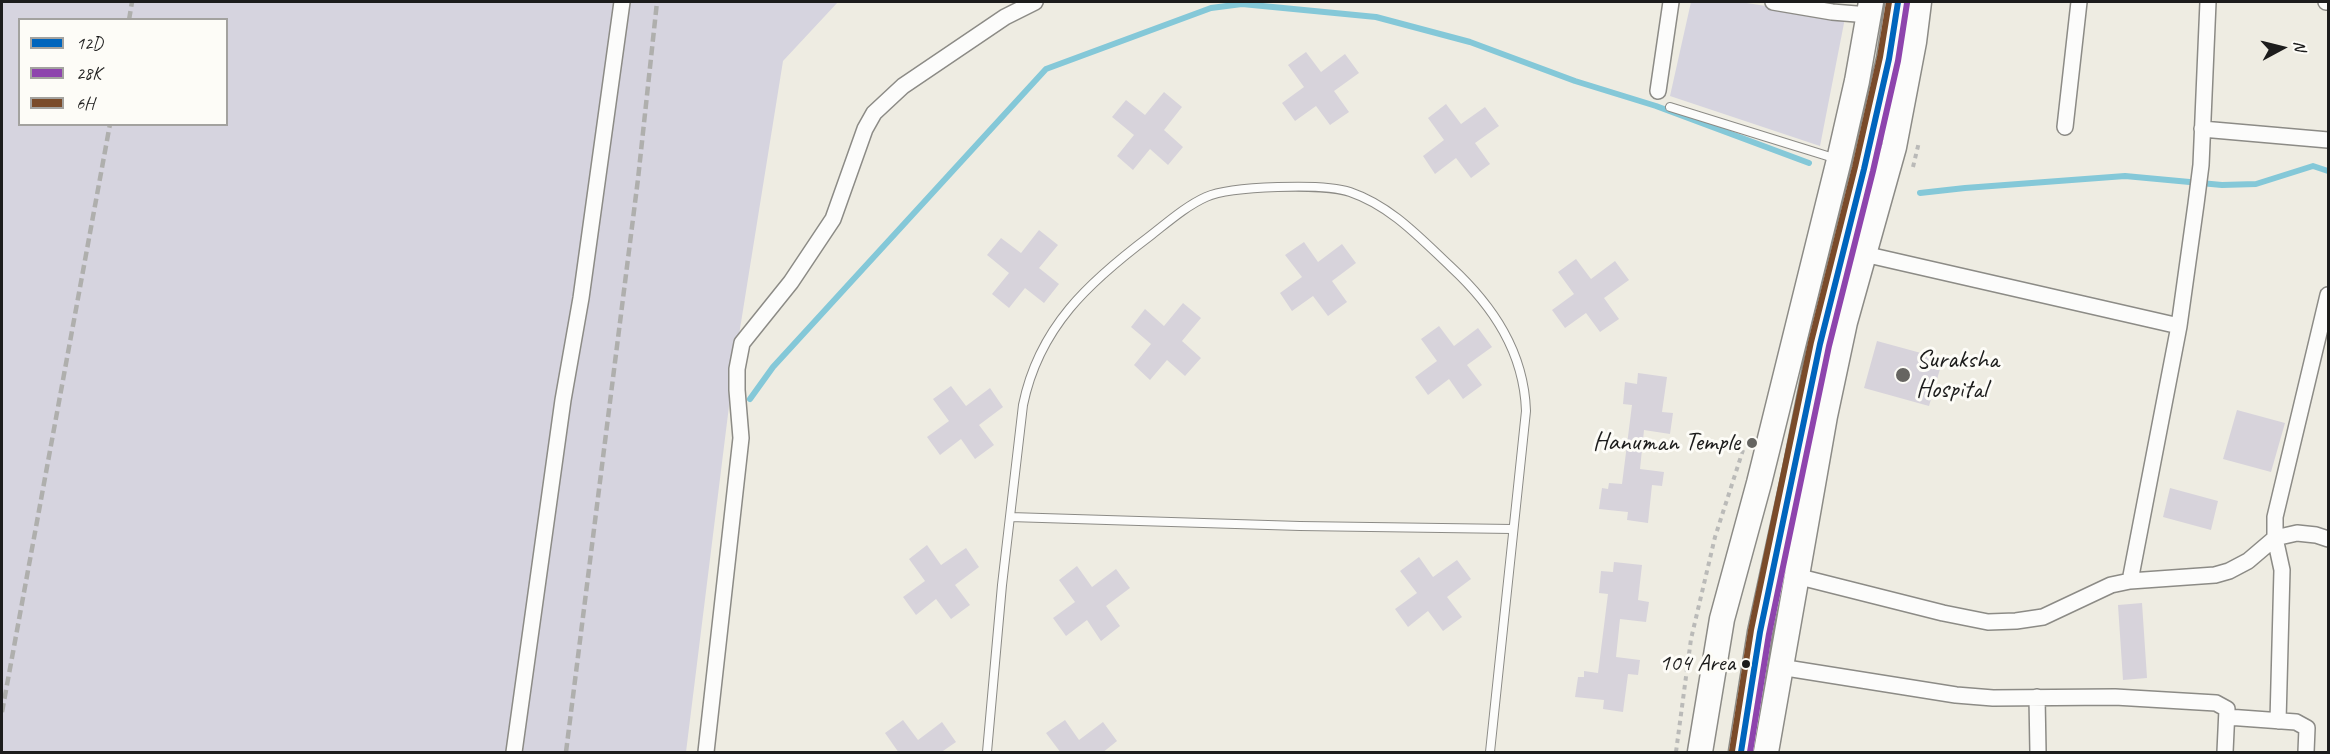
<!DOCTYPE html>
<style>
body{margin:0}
#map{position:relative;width:2330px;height:754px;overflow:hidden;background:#eeece2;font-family:Caveat,sans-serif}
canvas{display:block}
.frame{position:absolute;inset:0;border:3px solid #1c1c1c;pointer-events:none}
.legend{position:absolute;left:18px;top:18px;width:210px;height:108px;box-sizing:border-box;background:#fdfcf7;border:2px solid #a3a29f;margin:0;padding:8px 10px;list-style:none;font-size:18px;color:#1c1c1c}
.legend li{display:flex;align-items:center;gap:12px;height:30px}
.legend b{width:30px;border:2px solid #a3a29f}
.north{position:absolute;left:2252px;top:18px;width:60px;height:60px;-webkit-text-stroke:4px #fdfcf7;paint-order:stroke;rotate:83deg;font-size:16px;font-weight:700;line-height:24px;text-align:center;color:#1c1c1c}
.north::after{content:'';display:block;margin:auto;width:21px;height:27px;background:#1c1c1c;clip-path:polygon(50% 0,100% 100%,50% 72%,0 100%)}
</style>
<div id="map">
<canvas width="2330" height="754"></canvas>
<div class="frame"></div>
<ul class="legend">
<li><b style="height:8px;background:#0065bd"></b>12D</li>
<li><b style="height:8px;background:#8e44ad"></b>28K</li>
<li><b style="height:8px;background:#7a4b2a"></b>6H</li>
</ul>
<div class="north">N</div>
</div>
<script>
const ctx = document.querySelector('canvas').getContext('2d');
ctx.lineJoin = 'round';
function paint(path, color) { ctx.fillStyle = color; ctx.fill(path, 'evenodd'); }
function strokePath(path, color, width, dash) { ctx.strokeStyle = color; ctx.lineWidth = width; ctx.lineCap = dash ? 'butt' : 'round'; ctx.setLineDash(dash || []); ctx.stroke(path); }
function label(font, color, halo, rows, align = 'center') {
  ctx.font = font + ' Caveat,sans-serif'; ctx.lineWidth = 6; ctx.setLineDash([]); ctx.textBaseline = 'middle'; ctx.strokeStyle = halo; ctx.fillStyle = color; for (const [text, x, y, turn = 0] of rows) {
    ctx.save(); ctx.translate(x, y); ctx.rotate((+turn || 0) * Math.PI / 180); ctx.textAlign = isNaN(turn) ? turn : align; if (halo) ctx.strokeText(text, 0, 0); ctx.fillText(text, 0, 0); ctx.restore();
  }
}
const industrial = new Path2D(`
 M2,2h836l-55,59 -49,305 -48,386h-684zM20,20h206v104h-206z
 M1691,2h49l105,16 -25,128 -150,-50z`);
const stream = new Path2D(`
 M1920,193l45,-5 160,-12 97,9 34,-1 57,-18 15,5
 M750,399l23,-32 273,-298 165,-61 31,-4 134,13 94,25 105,39 81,25 153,57`);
const building = new Path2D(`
 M1306,52l15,20 24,-18 14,19 -25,18 15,21 -19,13 -14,-19 -21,15 -13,-18 22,-16 -16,-22z
 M1164,92l18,15 -18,23 19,17 -15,18 -18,-16 -17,21 -16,-14 17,-21 -22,-18 14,-17 19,15z
 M1446,104l15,20 24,-17 14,19 -24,17 15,21 -19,14 -15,-20 -21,16 -12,-18 21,-16 -16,-22z
 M1039,230l19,15 -19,23 20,16 -15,19 -19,-15 -16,20 -17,-14 17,-21 -22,-18 14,-17 20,15z
 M1304,242l14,20 24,-18 14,19 -24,18 15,21 -19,14 -15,-20 -21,15 -12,-18 22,-16 -17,-22z
 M1576,259l15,20 24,-18 14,19 -25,18 15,21 -19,13 -14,-19 -21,15 -13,-18 22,-16 -16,-22z
 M1183,303l18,15 -19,23 19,17 -16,18 -18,-16 -17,20 -16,-15 17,-21 -20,-17 14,-18 19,17z
 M1439,326l15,20 24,-18 14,19 -25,18 15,20 -19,14 -14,-20 -21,16 -13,-18 22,-16 -16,-22z
 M1877,341l66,18 -14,47 -65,-18z
 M1638,373l29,4 -5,35 11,1 -3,21 -26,-4 -4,39 24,3 -2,14 -10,-1 -4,38 -21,-3 1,-8 -29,-3 3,-21 6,1 1,-6 13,1 10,-79 -9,-1 2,-22 12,2z
 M951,386l15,20 24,-18 13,19 -24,18 15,20 -19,14 -14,-20 -21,16 -13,-18 22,-16 -16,-22z
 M2237,410l48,13 -14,49 -48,-13z
 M2170,488l48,13 -7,29 -48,-13z
 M927,545l14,20 25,-17 13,19 -24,18 15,20 -19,14 -15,-20 -20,16 -13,-18 22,-16 -16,-22z
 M1419,557l14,20 24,-17 14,19 -24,18 15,20 -19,14 -15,-20 -20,16 -13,-18 22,-16 -17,-22z
 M1614,562l28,3 -4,35 11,2 -3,20 -26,-3 -4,38 24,3 -2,15 -10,-1 -5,38 -20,-3 1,-9 -29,-3 3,-20h6v-6l14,2 10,-79 -9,-1 2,-22 12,1z
 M1077,566l15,21 24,-18 14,19 -24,18 14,20 -19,15 -14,-21 -21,16 -13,-18 22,-16 -16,-22z
 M2142,603l5,75 -24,2 -5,-75z
 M903,720l15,20 24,-18 14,20 -16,11h-41l-14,-20z
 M1065,720l14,20 24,-18 14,19 -15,12h-41l-15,-20z`);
const path = new Path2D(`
 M1913,167l6,-25
 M1676,752l15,-113 24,-102 28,-87`);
const lane = new Path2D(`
 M1670,107l167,52
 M1010,517l290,9 212,3
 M987,752l15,-167 21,-180c16,-78 66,-123 127,-169 18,-14 36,-30 56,-39 24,-11 119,-14 144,-5 41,14 70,46 101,75 42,39 73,85 75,144l-36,341`);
const street = new Path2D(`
 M1773,2l59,10 37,3
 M2326,2h2
 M1658,91l13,-89
 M2065,127l14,-125
 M2202,129l126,11
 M1864,254l315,72
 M1796,576l147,37 45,9 28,-1 27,-4 68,-32 19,-4 85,-6 14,-4 19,-10 27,-23 22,-5 19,2 12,4
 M2130,581l49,-255 17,-122 5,-39 7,-163
 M1780,667l176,28 37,3 122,-1 101,6 11,6 -2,43
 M2037,697l1,55
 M2227,717l69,5 11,6 -1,24
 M2278,721l4,-151 -7,-32v-21l53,-222
 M514,752l49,-352 18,-102 41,-296
 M706,752l35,-314 -4,-48v-21l5,-26 49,-61 42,-63 32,-90 9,-16 29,-27 102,-69 30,-15`);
const primary = new Path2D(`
 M1700,752l22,-133 37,-136 80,-323 18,-79 14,-79
 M1741,752l19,-120 35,-162 25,-126 44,-175 25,-110 9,-57
 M1766,752l59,-336 20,-94 49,-175 20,-105 5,-40`);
const rail = new Path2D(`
 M129,20l3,-18
 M2,712l108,-588
 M566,752l72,-573 19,-177`);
const bus1 = new Path2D(`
 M1741,752l19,-120 60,-288 44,-175 25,-110 9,-57`);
const bus2 = new Path2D(`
 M1750,752l19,-118 60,-288 44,-175 25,-110 9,-58`);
const bus3 = new Path2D(`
 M1732,751l19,-121 60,-288 44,-175 25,-110 9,-55`);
const markers = [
 [1903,375,8,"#666561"],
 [1752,443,6,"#666561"],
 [1746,664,5,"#1c1c1c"]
];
const busNames = [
 ["104 Area",1735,664]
];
const poiNames = [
 ["Suraksha",1916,360],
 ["Hospital",1916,390],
 ["Hanuman Temple",1740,443,"right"]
];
paint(industrial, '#d6d4df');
strokePath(stream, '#84c8d8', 6);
paint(building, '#d7d3db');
strokePath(lane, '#8c8b86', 10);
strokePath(street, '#8c8b86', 18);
strokePath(primary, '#8c8b86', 27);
strokePath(path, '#babab8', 4, [4.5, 4.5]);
strokePath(lane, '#fcfcfb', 8);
strokePath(street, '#fcfcfb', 15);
strokePath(primary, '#fcfcfb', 24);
strokePath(rail, '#afafad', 4.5, [9, 4.5]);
strokePath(bus1, '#0065bd', 6);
strokePath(bus2, '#8e44ad', 6);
strokePath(bus3, '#7a4b2a', 6);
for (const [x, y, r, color] of markers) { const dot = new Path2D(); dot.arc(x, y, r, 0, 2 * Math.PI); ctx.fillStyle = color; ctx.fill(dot); strokePath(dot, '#fdfcf7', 2); }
label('24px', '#1c1c1c', '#fdfcf7', busNames, 'right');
label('26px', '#1c1c1c', '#fdfcf7', poiNames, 'left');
</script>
